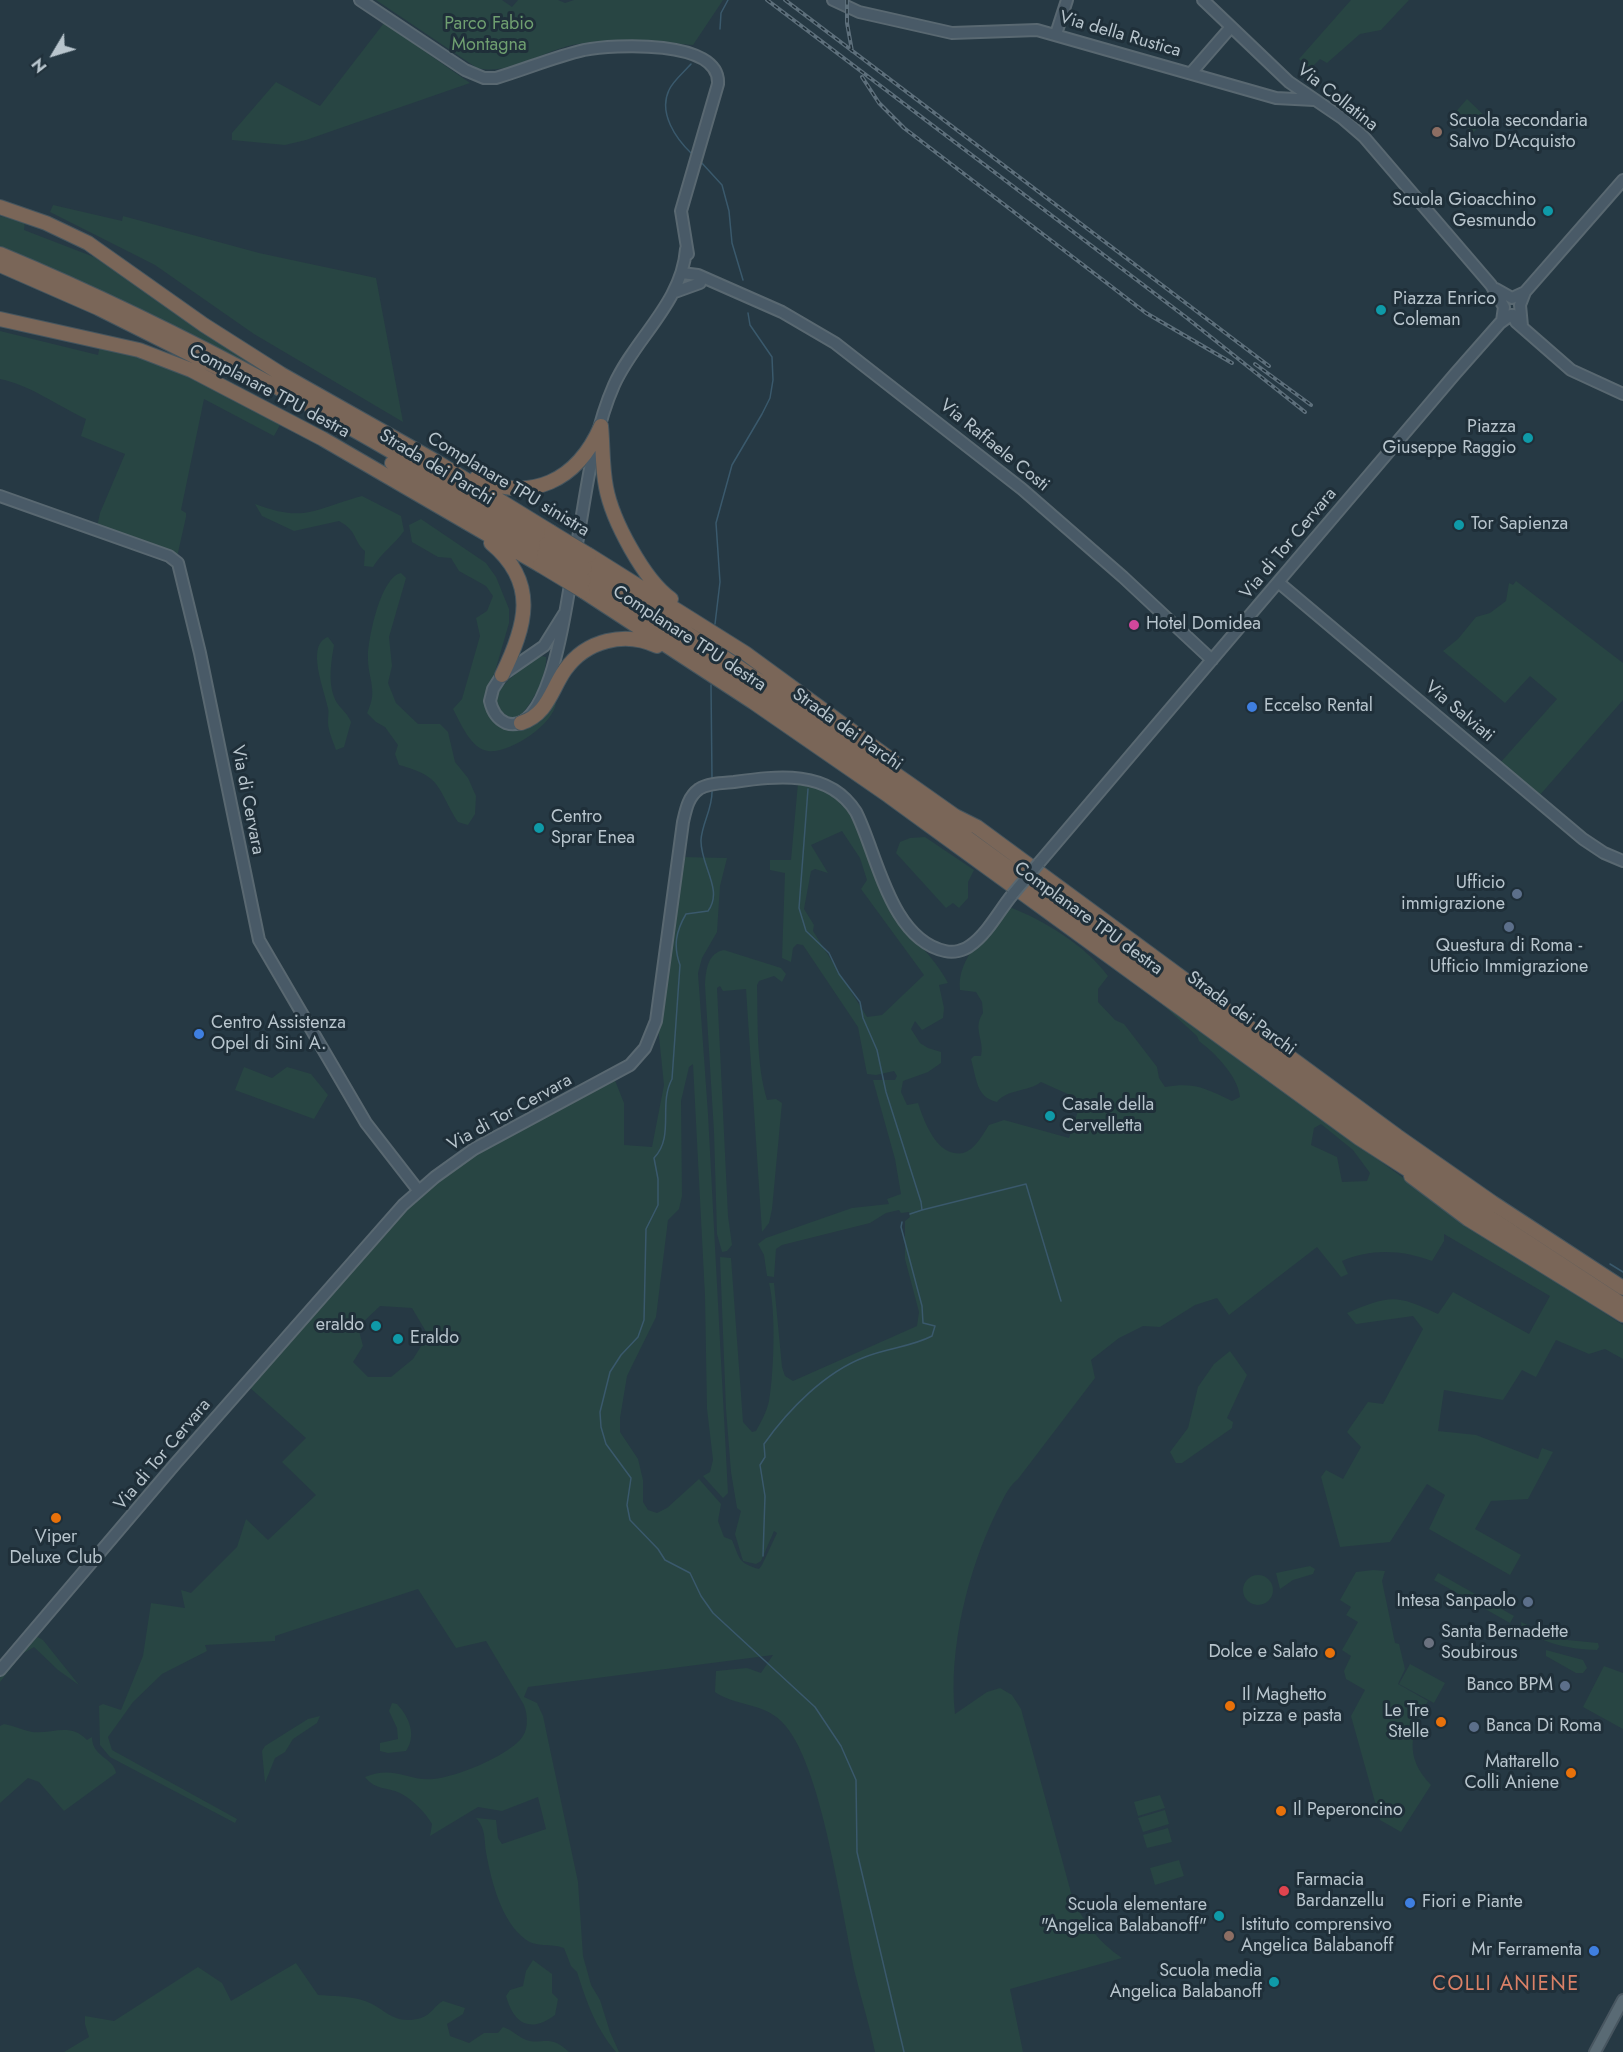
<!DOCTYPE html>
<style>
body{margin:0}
#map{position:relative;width:1623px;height:2052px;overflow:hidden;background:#263944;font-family:Jost,sans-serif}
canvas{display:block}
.north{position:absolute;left:24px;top:24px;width:60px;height:60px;-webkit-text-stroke:4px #1f2f39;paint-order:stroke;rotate:232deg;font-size:16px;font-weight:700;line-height:24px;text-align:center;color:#b8c5cd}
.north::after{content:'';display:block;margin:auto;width:21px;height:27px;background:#b8c5cd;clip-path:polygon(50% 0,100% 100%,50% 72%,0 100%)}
</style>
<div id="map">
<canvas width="1623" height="2052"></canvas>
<div class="north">N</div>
</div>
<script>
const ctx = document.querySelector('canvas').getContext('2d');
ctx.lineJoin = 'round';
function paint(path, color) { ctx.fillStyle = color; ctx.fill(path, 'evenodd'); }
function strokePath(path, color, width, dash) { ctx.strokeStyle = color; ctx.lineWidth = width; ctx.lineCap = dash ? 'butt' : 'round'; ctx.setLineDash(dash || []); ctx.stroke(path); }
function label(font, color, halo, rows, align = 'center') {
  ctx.font = font + ' Jost,sans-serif'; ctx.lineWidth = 6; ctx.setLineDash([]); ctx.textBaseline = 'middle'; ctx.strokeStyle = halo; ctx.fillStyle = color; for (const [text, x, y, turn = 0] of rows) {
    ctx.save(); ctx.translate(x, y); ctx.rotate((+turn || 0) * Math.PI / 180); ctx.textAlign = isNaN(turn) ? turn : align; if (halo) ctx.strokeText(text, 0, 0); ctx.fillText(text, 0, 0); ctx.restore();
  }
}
const green = new Path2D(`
 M376,0h126l10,7 6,-7h40l7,3 9,-3h149l-30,45c-38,-3 -77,-8 -115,-1 -33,5 -67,32 -101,24z
 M1351,0h58l-28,30 -21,4 -33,29 -7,-4 -10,10 -11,-10z
 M384,23l86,60 -164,57 -21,5 -53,-5v-7l44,-51 44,24z
 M1467,99l20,19 -14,15 -20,-18z
 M53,205l69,16 1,-5 136,37 117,25 27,144 -149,-88 -99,-69 -105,-53z
 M0,216l25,6 -1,8 70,27 195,128 -2,3 -287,-137z
 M0,331l98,24 2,-10 56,16 51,21 74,41 -7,13 -70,-37 -23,111 5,3v4l-9,40 -80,-30 3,-14 25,-59 -44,-18 5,-17c-28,-13 -56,-34 -86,-40z
 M362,496l39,20 3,15c-10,14 -22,21 -31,36l-9,-1 1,-15c-12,-10 -7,-20 -26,-30l-45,10 -32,-15 -7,-12c50,19 59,5 107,-8z
 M421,519l65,44 10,14 13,32v14l-21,73 15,29 53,-23c-1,22 -47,52 -68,49 -17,-2 -28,-29 -35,-42l9,-10 18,-63 -4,-18 11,-7 6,-15 -7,-10 -27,-15 -8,-13 -13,-1 -26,-15 -3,-17z
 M401,573l5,5 -17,59 3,29 -4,17 8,20 22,21h22l8,8 7,30 13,16 8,18 -1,18 -7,11 -10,-3c-22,-35 -15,-45 -59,-57l-4,-11 3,-9 -13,-18 -9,-5 -9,-9c12,-24 0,-34 1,-58 1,-20 13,-78 33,-82z
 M1516,581l107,82v37l-84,96 -39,-33 57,-64 -27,-23 -25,27 -62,-52 15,-12 18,-22 14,-4 16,-12 3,-18 4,2z
 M328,637l6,8c-3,18 -7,41 3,58 5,7 11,11 14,19l-7,25 -8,3c-3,-9 -8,-19 -8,-28 0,-5 1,-9 0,-14 -3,-17 -23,-63 0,-71z
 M541,656l5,1c1,20 -14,47 -27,60h-16l-10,-12c8,-25 28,-35 48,-49z
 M798,783c72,4 63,83 94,128 18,27 41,43 56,72l-9,2 5,23 -1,10 -21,12 -7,-9 -4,8 9,14 8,5 13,4v11l-13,9 -25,9 -2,11 6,13 11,-2c6,18 19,55 45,50 12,-3 20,-19 26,-28l15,-5 65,18 11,-33 -10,-10 -29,-13c-13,10 -34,7 -44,20 -21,-5 -20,-22 -26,-43l3,-3h7c4,-16 -9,-27 2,-43l-1,-11 -6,-10 -16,-2c-4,-32 30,-61 49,-83 35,13 77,39 99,69l-10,13v13l17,18 9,4 33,43 2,11 6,9c29,-5 40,1 67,14l8,-4c-2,-21 -25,-44 -41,-56l-2,-5 -44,-40 311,226 159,103v34l-18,-10 -16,5 -33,-14 -20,37 -14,-7 -19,30 -59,-10 -6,41 38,4 62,24 4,-11 11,4 -25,47 -37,2 -16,28 46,26 -11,20 -81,-46 16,-34 -18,-11 -37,58 -50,5 -19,-70 5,-7 17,9 18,-32 -14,-15 21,-30 15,2 40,-75 -10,-13 -57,8 -9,-11c43,-18 49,-19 91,1l15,-22 76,42 21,-38 -106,-62v7l-12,20c-29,-11 -61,-13 -90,0l6,13 -7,3 -24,-30 -88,68 -12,-17 -22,7 -35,22 -17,-1 -24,12 -28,22 4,18 -77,101c-11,9 -15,21 -22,34 -28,57 -48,137 -41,201l32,-22 13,-4 12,7 9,14 52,191c13,25 26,42 49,58l-112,31 13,63h-148c-5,-25 -13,-50 -19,-75 -14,-59 -34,-218 -75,-256 -18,-18 -46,-15 -66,-29l1,-21 31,-3 14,5 12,-18 -245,32 -4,10 13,6 6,13 35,166 5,74 8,29 9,15 10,32 9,20h-3c-21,-25 -29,-49 -39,-80l-6,-6 -7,-18c-13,-5 -28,0 -39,-9 -24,-18 -34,-59 -39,-87 -2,-14 0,-23 -10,-34l20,2 2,18 4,6 44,-15 -8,-32 -36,14 -24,-4 -48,29 2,-12c-7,-12 -19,-24 -32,-31 -13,-6 -25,-3 -35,-16 28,-12 42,4 68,2 24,-2 71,-22 87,-39 9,-9 8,-24 4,-35l-38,-64 -30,7 -38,-59 -143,47v5l-70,4 2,6 -45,23 -29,28 -25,35 4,13 125,69 -2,4 -125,-66 -10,-12 -1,-39 4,-2 18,6 22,-54 8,-53 34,5 -4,-18 10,3 46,-46 9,-28 22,21 48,-45 -34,-33 24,-24 -58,-52 172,-192 61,-45 133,-71 10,25v42l28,2 12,-62 -6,-58 24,-170 45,1 -7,28 -3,46 -15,26 -4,15 10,141 20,379 -5,5 -20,-22 7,-4 3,-12 -6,-51 -2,-113 -12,-232 -4,3 -8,34 1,95 -3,13 -11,11 -12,97 -29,59 -7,42v14l18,27 5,21v22l5,8 9,3 10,-5 32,-29 22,25 -3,17 6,16 8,3c8,19 6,23 27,29l3,-4 15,-32 -3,-2 -13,30 -5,3 -13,-3 -8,-27 6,-23 -4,-3 -6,-36 -5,-63 -6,-152 11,1 12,164 9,10 4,-1c5,-9 11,-20 13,-30 5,-29 7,-90 0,-118h5l8,84 3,9 8,5 124,-55 2,-14 -14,-53v-38l5,-4 -1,-5 -8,1 -2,-3 -13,3 -16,10 -88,22 -6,4 -2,28 -7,-1 -3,-21 -6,-11 8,-6 86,-30 37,-4 -2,-5 14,-5 -6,-35 -22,-79h22l2,-4 -3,-5 -18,4 -9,-1 -9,-47 -55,-82 -6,-1 -4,4 -2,14 -9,-4 3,-85 -15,-3v-10h21zM842,831l18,27 7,22 -6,9 63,86 -42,40 -15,2 -54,-86 1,-6 -10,-16 7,-38 4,-2 13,4 -17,-28zM1321,1124l32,26 17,23 -3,8 -25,1 -5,-25 -26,-12 3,-17zM380,1306l32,2 16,27 -15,24 -22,18h-23l-15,-15 10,-16 -5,-19z
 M925,837l49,33 -6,12v16l-9,10 -6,-5 -7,5 -50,-55 4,-11 10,-4z
 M724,950l57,18 5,6 -4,8 -8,-6 -15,5 -2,4c1,38 -1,78 10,115l9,-1 6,4 -10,106 -3,14 -7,9 -16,-243 -23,2 -3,-5 -3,2 11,228 4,29 -5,6 -5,1 -5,-18 -3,-102 -9,-147c1,-14 2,-32 19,-35z
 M244,1067l28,11 15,-11 24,7 17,21 -14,24 -79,-29z
 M1230,1351l17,24 -20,43 6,4 -1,6 -50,35h-6l-6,-11 18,-24 10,-41 16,-23z
 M1310,1566l5,3 -2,5 -20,6 -13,9 -4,-16z
 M1373,1570l12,1 -3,10 13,62 4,1 6,25 -7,15 30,17c-18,31 -24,56 3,84l-30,47 -21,-12 -29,-104 14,-26 -19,-11 -2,-8 7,-15 -9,-6 16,-28 -12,-7 5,-8 -11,-7 16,-28z
 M1438,1573l76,43 -4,7 -76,-43z
 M1243 1590a15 15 0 1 1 30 0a15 15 0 1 1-30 0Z
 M1521,1622l36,17 41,4 1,4 -2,3c-29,-1 -51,-6 -75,-21z
 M34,1635l9,5 36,45 -21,-15 -24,-23 -12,7 -22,28v-9z
 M1546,1650l37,10 4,8 -4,5h-7l-30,-17z
 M1410,1664l35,19 -11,20 -35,-19z
 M1604,1666l19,7v56l-40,-22z
 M392,1703l5,1c12,13 20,31 9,47l-18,2 -8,-2v-8l18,-4 -1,-11 -8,-17z
 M320,1716l-3,7 -24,16 -8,13 -10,6 -10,25 -3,-32 3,-5 43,-27z
 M4,1724c10,2 19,6 28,8 21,2 38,-10 55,8l5,-3c0,20 22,21 24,36l-52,38 -25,-29 -11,-4 -28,25v-77z
 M1160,1795l5,13 -27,8 -4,-14z
 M1165,1810l4,14 -26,8 -5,-14z
 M1168,1828l4,14 -25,6 -4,-13z
 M1179,1860l5,16 -29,9 -5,-17z
 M533,1960l19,14v19l6,6 -3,16c-24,18 -41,10 -49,-19l4,-6 13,-4 3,-15z
 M296,1963l22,32c15,1 32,1 47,6 21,7 27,25 56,17 10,-3 14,-13 22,-17l22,7 -2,6 -16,10 3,12 19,7 15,-10h14l5,-6c9,3 13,8 21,12 16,8 25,-7 45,13h-505l25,-15 -4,-13v-8l29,5 84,-54 24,16 9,18z`);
const stream = new Path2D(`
 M720,29l1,-16 7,-13
 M691,64c-7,8 -18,17 -22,26 -11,23 7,49 23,64
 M700,161l22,24 7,26 3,32 11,37
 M715,624l5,-42 -4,-59 16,-58 30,-51 8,-16 3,-18 -1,-23 -22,-32 -2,-12
 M711,685l1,94
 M808,789l-9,119 7,23 23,22 10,21 21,28 3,16 14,32 9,42 35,110 1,8 -12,4
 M712,790c1,18 -10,33 -11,50 -1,25 23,50 7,71l-22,3c-10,17 -13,32 -6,51l-8,114c-14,26 3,57 -18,79l4,21v26l-12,24 -2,91 -6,17 -17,18 -11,17 -10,40 1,15 5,17 25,34 -4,27 3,15 28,29 7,11 25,13 11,23 12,17 102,94 26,39 15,34 1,72 47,200
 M922,1210l104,-26 35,117
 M1610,1264l13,8
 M763,1556l2,-60 -5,-31 5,-8 -1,-13c24,-34 61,-72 101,-87 22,-9 46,-10 67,-21l3,-10 -12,-3 -1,-17 -21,-79 1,-5`);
const secondary = new Path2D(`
 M360,0l105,70 19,8h12c30,-9 58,-21 88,-28 29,-6 137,-11 134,34l-37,127 7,43
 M833,0l26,12 93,21 85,-3 239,68 38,2
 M1203,0l86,82 53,36 22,19 127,148 13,22 -2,14
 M1056,34l11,-34
 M1191,73l40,-46
 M682,273l16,2 84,37 53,31 187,146 101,88 89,83
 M1496,289l16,9 13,-6 98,-112
 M675,292l25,-9
 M1513,315l3,7 55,48 52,24
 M1522,326l-2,-21 5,-13
 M0,496l169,60 9,7 22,90 59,287 107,183 52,67
 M575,554c11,-55 16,-117 39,-169 21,-47 68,-82 72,-136
 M1278,582l305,257 21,14 19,8
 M564,614l-20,32 -42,29 -9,14 -3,12c2,9 7,18 16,22 44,15 60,-118 65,-144
 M1039,863l416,-489 45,-51 11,-8
 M0,1670l176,-207 227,-258 32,-28 39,-28 156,-84 15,-17 11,-27 27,-199c3,-13 5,-25 16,-33 9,-6 24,-6 35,-7 43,-6 95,-13 122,30 21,41 34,127 89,139 8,2 19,0 26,-6 16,-11 28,-34 41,-50`);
const primary = new Path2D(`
 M1595,2052l28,-52`);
const highway = new Path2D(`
 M0,207l46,16 42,20 116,82 77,49 156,88 114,70
 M0,254c190,79 371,182 546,290
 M0,265l98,43 120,60
 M0,319l139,31 52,20 132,69 217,126
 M601,426c2,20 1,41 5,61 6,33 38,93 65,112
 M392,463l152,91
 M476,478c55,25 101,3 125,-52
 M491,543c48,40 35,83 11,132
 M589,555l156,98 148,108
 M585,568c126,79 249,162 370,248l22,11 420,309 96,67 130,85
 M584,580l140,88 139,94 620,451 140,92
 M583,591l170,111 136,94 470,342 62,40
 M521,723c27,-9 30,-33 44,-53 21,-30 60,-39 92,-24
 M1411,1176l57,43 155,96`);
const rail = new Path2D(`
 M767,0l420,318 118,94
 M785,0l484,366
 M847,0v23l5,28
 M862,77l17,26 25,25 242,185 86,50
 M1255,364l56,41`);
const secondaryBridge = new Path2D(`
 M1012,895l27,-32`);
const highwayBridge = new Path2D(`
 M551,532l38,23
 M546,544l39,24
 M544,554l40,26
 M540,565l43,26`);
const markers = [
 [1437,132,6,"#8d6e63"],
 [1548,211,6,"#0f9aa8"],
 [1381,310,6,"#0f9aa8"],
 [1528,438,6,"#0f9aa8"],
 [1459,525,6,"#0f9aa8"],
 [1134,625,6,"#d1479c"],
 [1252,707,6,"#3f7fe0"],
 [539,828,6,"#0f9aa8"],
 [1517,894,6,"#5c6f8a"],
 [1509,927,6,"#5c6f8a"],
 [199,1034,6,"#3f7fe0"],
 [1050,1116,6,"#0f9aa8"],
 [376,1326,6,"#0f9aa8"],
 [398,1339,6,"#0f9aa8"],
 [56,1518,6,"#e8710a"],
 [1528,1602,6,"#5c6f8a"],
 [1429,1643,6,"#6b7280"],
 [1330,1653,6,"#e8710a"],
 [1565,1686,6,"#5c6f8a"],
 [1230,1706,6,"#e8710a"],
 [1441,1722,6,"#e8710a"],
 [1474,1727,6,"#5c6f8a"],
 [1571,1773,6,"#e8710a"],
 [1281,1811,6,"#e8710a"],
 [1284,1891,6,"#e0444e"],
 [1410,1903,6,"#3f7fe0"],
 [1219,1916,6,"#0f9aa8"],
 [1229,1936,6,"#8d6e63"],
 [1594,1951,6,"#3f7fe0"],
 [1274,1982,6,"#0f9aa8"]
];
const parkNames = [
 ["Parco Fabio",489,25],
 ["Montagna",489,46]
];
const streetNames = [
 ["Via della Rustica",1120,35,16],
 ["Via Collatina",1337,98,38],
 ["Complanare TPU destra",269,392,28],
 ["Via Raffaele Costi",994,446,39],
 ["Strada dei Parchi",436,468,31],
 ["Complanare TPU sinistra",508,485,31],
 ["Via di Tor Cervara",1289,544,-50],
 ["Complanare TPU destra",689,639,33],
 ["Via Salviati",1459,712,40],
 ["Strada dei Parchi",847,730,35],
 ["Via di Cervara",247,800,79],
 ["Complanare TPU destra",1088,919,36],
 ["Strada dei Parchi",1241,1014,36],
 ["Via di Tor Cervara",510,1113,-29],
 ["Via di Tor Cervara",163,1455,-50]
];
const poiNames = [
 ["Scuola secondaria",1449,122],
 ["Salvo D'Acquisto",1449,143],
 ["Scuola Gioacchino",1536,201,"right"],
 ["Gesmundo",1536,222,"right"],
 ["Piazza Enrico",1393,300],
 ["Coleman",1393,321],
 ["Piazza",1516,428,"right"],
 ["Giuseppe Raggio",1516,449,"right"],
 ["Tor Sapienza",1471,525],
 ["Hotel Domidea",1146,625],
 ["Eccelso Rental",1264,707],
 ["Centro",551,818],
 ["Sprar Enea",551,839],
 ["Ufficio",1505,884,"right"],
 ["immigrazione",1505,905,"right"],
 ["Questura di Roma -",1509,947,"center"],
 ["Ufficio Immigrazione",1509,968,"center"],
 ["Centro Assistenza",211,1024],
 ["Opel di Sini A.",211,1045],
 ["Casale della",1062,1106],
 ["Cervelletta",1062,1127],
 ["eraldo",364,1326,"right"],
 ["Eraldo",410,1339],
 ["Viper",56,1538,"center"],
 ["Deluxe Club",56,1559,"center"],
 ["Intesa Sanpaolo",1516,1602,"right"],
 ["Santa Bernadette",1441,1633],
 ["Soubirous",1441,1654],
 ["Dolce e Salato",1318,1653,"right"],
 ["Banco BPM",1553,1686,"right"],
 ["Il Maghetto",1242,1696],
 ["pizza e pasta",1242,1717],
 ["Le Tre",1429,1712,"right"],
 ["Stelle",1429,1733,"right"],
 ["Banca Di Roma",1486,1727],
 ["Mattarello",1559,1763,"right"],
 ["Colli Aniene",1559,1784,"right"],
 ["Il Peperoncino",1293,1811],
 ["Farmacia",1296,1881],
 ["Bardanzellu",1296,1902],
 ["Fiori e Piante",1422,1903],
 ["Scuola elementare",1207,1906,"right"],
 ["\"Angelica Balabanoff\"",1207,1927,"right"],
 ["Istituto comprensivo",1241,1926],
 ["Angelica Balabanoff",1241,1947],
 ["Mr Ferramenta",1582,1951,"right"],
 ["Scuola media",1262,1972,"right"],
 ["Angelica Balabanoff",1262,1993,"right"]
];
const neighbourhoodNames = [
 ["COLLI ANIENE",1506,1985]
];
paint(green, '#284543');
strokePath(stream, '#3a596c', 1.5);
strokePath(secondary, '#596871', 14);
strokePath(primary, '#485660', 14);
strokePath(highway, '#45555e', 16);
strokePath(secondary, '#495a67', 10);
strokePath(primary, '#596a74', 10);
strokePath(highway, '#7a6658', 14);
strokePath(rail, '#5d6f7b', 4);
strokePath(rail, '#1f2f39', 1.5, [4.5]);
strokePath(secondaryBridge, '#596871', 14, []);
strokePath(highwayBridge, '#45555e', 16, []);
strokePath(secondaryBridge, '#495a67', 10);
strokePath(highwayBridge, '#7a6658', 14);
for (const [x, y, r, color] of markers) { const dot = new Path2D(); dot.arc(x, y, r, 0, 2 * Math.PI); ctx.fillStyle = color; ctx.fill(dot); strokePath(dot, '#1f2f39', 2); }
label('18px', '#6f9f70', '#1f2f39', parkNames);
label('18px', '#b8c5cd', '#1f2f39', streetNames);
label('18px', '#b8c5cd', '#1f2f39', poiNames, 'left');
ctx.letterSpacing = '1.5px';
label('20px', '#da8167', '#1f2f39', neighbourhoodNames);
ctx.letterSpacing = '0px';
</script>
